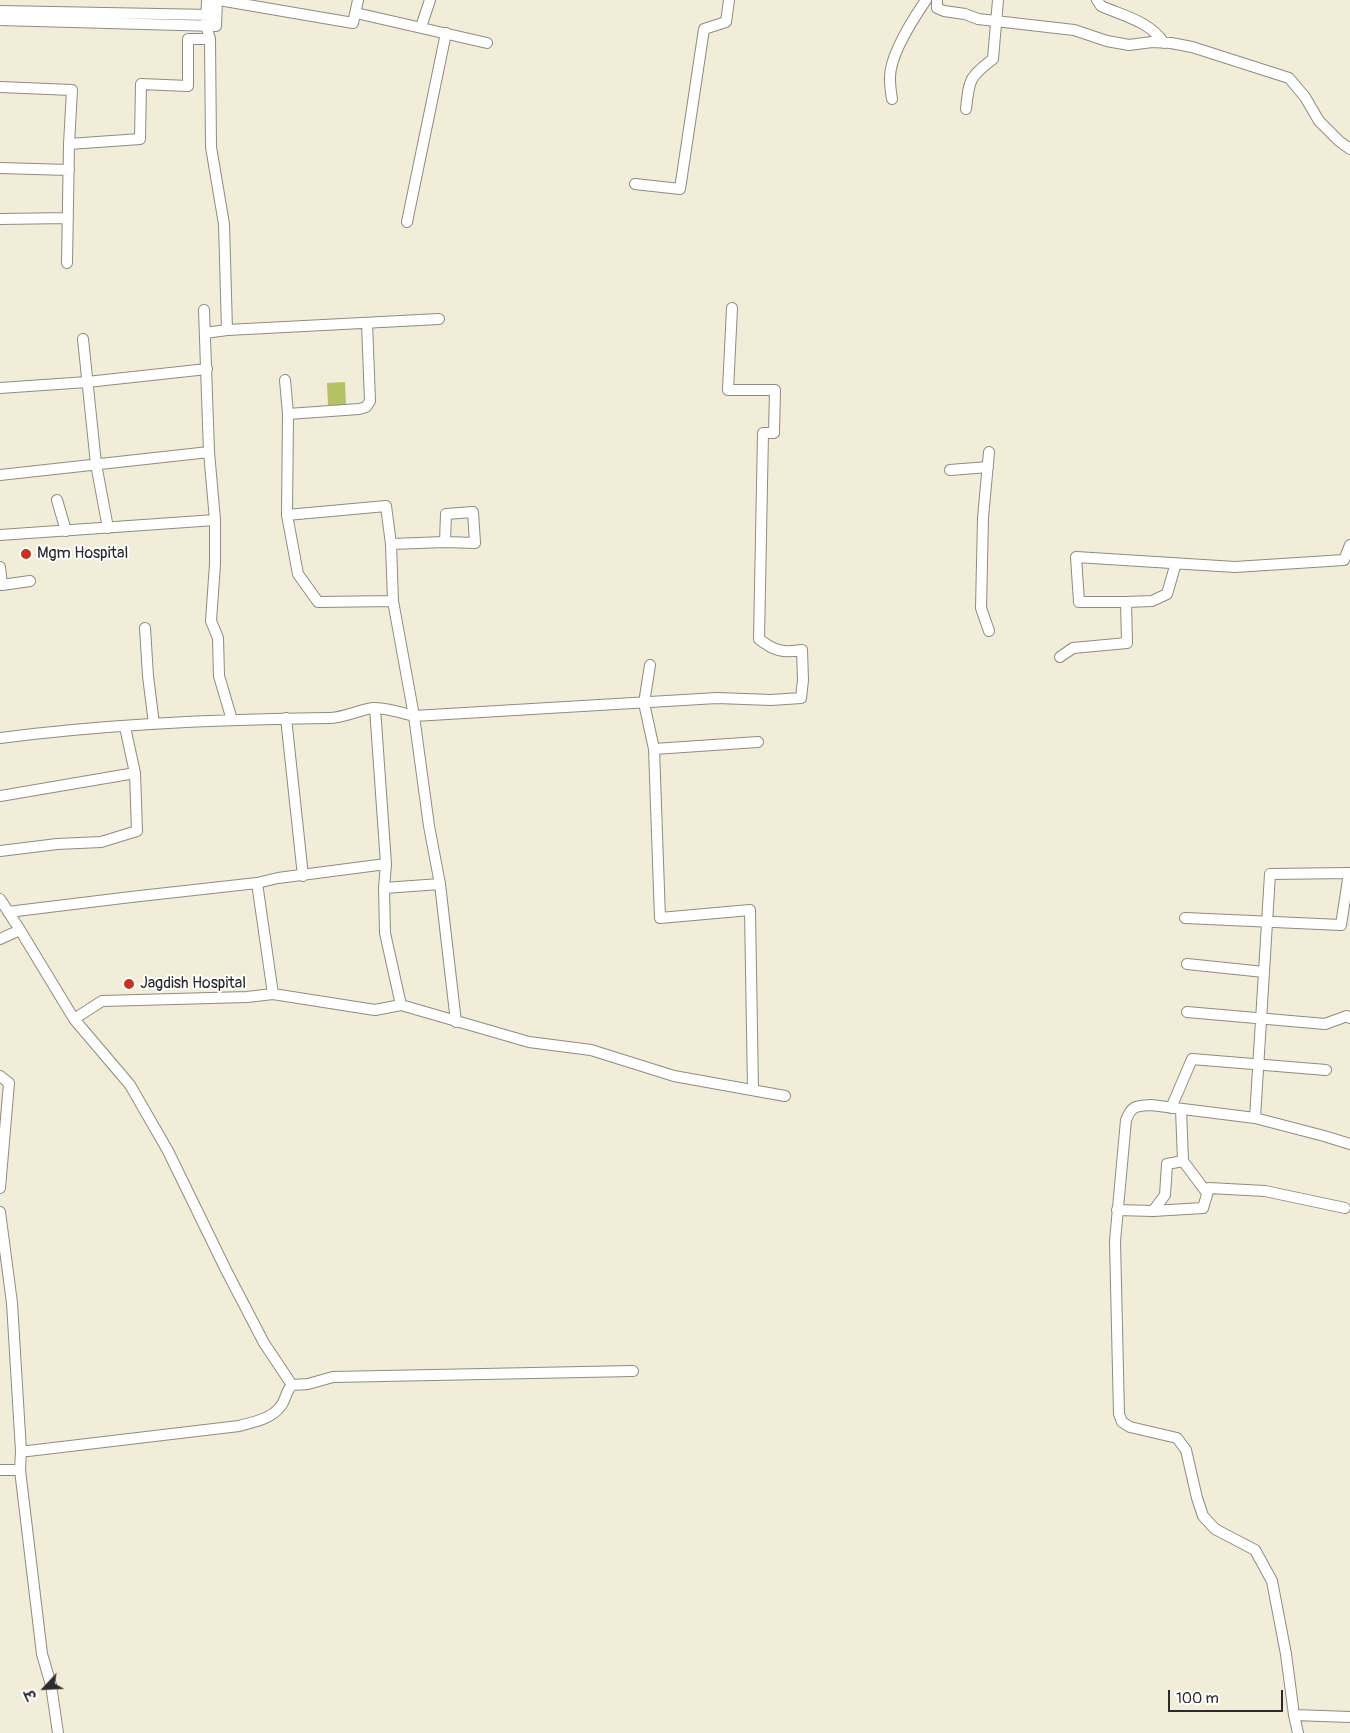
<!DOCTYPE html>
<meta charset="utf-8">
<style>
body{margin:0}
#map{position:relative;width:1350px;height:1733px;overflow:hidden;background:#f2edd8;font-family:Pangolin,"Playpen Sans Deva",sans-serif}
canvas{display:block}
.north{position:absolute;left:20px;top:1663px;width:50px;height:50px;-webkit-text-stroke:4px #fff;paint-order:stroke;rotate:245deg;font-size:14px;font-weight:700;line-height:20px;text-align:center;color:#2b2b2b}
.north::after{content:'';display:block;margin:auto;width:18px;height:22px;background:#2b2b2b;clip-path:polygon(50% 0,100% 100%,50% 72%,0 100%)}
.scale{position:absolute;left:1168px;top:1690px;width:115px;height:22px;box-sizing:border-box;border:2px solid #2b2b2b;border-top:0;padding-left:6px;font-size:15px;line-height:18px;white-space:nowrap;color:#2b2b2b;-webkit-text-stroke:4px #fff;paint-order:stroke}
</style>
<div id="map">
<canvas width="1350" height="1733"></canvas>
<div class="north">उ</div>
<div class="scale">100 m</div>
</div>
<script>
const ctx = document.querySelector('canvas').getContext('2d');
ctx.lineJoin = 'round';
function paint(path, color) { ctx.fillStyle = color; ctx.fill(path, 'evenodd'); }
function strokePath(path, color, width, dash) { ctx.strokeStyle = color; ctx.lineWidth = width; ctx.lineCap = dash ? 'butt' : 'round'; ctx.setLineDash(dash || []); ctx.stroke(path); }
function label(font, color, halo, rows, align = 'center') {
  ctx.font = font + ' Pangolin,sans-serif'; ctx.lineWidth = 4; ctx.setLineDash([]); ctx.textBaseline = 'middle'; ctx.strokeStyle = halo; ctx.fillStyle = color; for (const [text, x, y, turn = 0] of rows) {
    ctx.save(); ctx.translate(x, y); ctx.rotate((+turn || 0) * Math.PI / 180); ctx.textAlign = isNaN(turn) ? turn : align; if (halo) ctx.strokeText(text, 0, 0); ctx.fillText(text, 0, 0); ctx.restore();
  }
}
const green = new Path2D(`
 M345,382l1,23h-18l-1,-22z`);
const minor = new Path2D(`
 M207,0l-1,25 4,14 1,108 13,77 3,106
 M219,0l134,23 5,-23
 M937,0v8l7,3 21,3 13,5 96,11 33,11 22,4 23,-3 19,1 21,4 97,31 16,19 14,24 20,20 11,8
 M1097,0l4,6c23,10 48,15 63,37
 M0,11l211,4
 M356,13l131,30
 M0,20l216,6 1,-26
 M421,27l9,-27
 M0,87l72,3 -3,54
 M892,99c-1,-6 -2,-13 -2,-20 -1,-23 23,-60 36,-79
 M966,109c3,-29 3,-32 27,-50l5,-59
 M0,168l69,2
 M635,184l45,5 24,-160 22,-7 3,-22
 M0,219l68,-1
 M407,222l39,-189
 M67,263l2,-119 71,-5 1,-55 47,2v-47h22
 M205,333l22,-3 212,-11
 M83,339l13,125 12,64
 M285,380l3,34 -1,101 11,59 20,28 75,-1
 M0,388l87,-6 120,-13
 M288,414l71,-5 7,-2 4,-6 -3,-78
 M950,470l38,-3
 M0,475l209,-23
 M57,500l9,31
 M287,515l99,-9 5,38 2,57 21,115 15,110 11,58 16,138
 M215,520v44l-4,57 7,17 1,38 13,44
 M0,535l215,-15 -6,-68 -5,-142
 M391,544l54,-2 30,1 -2,-31 -27,2 -1,28
 M0,567l2,18 28,-4
 M1126,602l26,-1 15,-7 9,-31
 M145,628l3,48 6,48
 M989,631l-8,-23 2,-90 6,-66
 M1060,657l13,-9 54,-5 -1,-41h-47l-3,-45 159,10 109,-7 6,-15
 M650,665l-6,38 10,46 6,169 90,-8 3,180
 M375,708l11,156 -2,24 1,45 16,72
 M286,718l17,158
 M0,738c109,-14 219,-19 329,-20 14,0 29,-8 44,-10 10,-1 30,5 41,8l303,-18 54,2 30,-2 2,-18 -1,-30c-19,3 -28,1 -43,-11l4,-206h11l1,-43h-47l4,-82
 M654,749l104,-7
 M0,796l135,-23
 M0,851l57,-7 44,-2 36,-11 -2,-58 -10,-46
 M257,883l16,111
 M384,888l56,-4
 M0,899l20,31 54,89 56,66 38,66 58,119 38,73 28,42 16,-1 25,-7 300,-6
 M8,912l123,-15 126,-14 21,-5 108,-14
 M1185,918l156,7 8,-52 -79,1 -15,244
 M0,939l20,-9
 M1187,964l77,8
 M1187,1012l138,12 22,-8 3,2
 M74,1019l28,-18 145,-4 26,-3 102,16 26,-5 128,37 62,8 83,26 111,20
 M0,1076l9,7 -9,105
 M1171,1108l21,-49 134,11
 M1181,1109l2,52
 M1117,1210l36,1 50,-3 6,-20 56,3 80,17
 M1153,1211l12,-16 2,-31 16,-3 24,32
 M0,1212l12,91 9,148
 M0,1470h20
 M1294,1715l56,2
 M58,1733l-7,-48 -9,-31 -22,-184 1,-19h7l211,-25c14,-4 32,-7 41,-19 6,-6 5,-15 12,-22
 M1298,1733l-4,-18 -8,-61 -14,-73 -17,-31 -40,-21 -12,-13 -6,-18 -11,-48 -9,-12 -47,-11 -8,-5 -3,-8 -4,-173 11,-121c6,-15 10,-14 25,-15l104,13 69,18 26,8`);
const markers = [
 [26,554,6,"#c8321e"],
 [129,984,6,"#c8321e"]
];
const poiNames = [
 ["Mgm Hospital",37,554],
 ["Jagdish Hospital",140,984]
];
paint(green, '#b5c264');
strokePath(minor, '#8e8c82', 12);
strokePath(minor, '#fff', 10);
for (const [x, y, r, color] of markers) { const dot = new Path2D(); dot.arc(x, y, r, 0, 2 * Math.PI); ctx.fillStyle = color; ctx.fill(dot); strokePath(dot, '#fff', 2); }
label('16px', '#2b2b2b', '#fff', poiNames, 'left');
</script>
